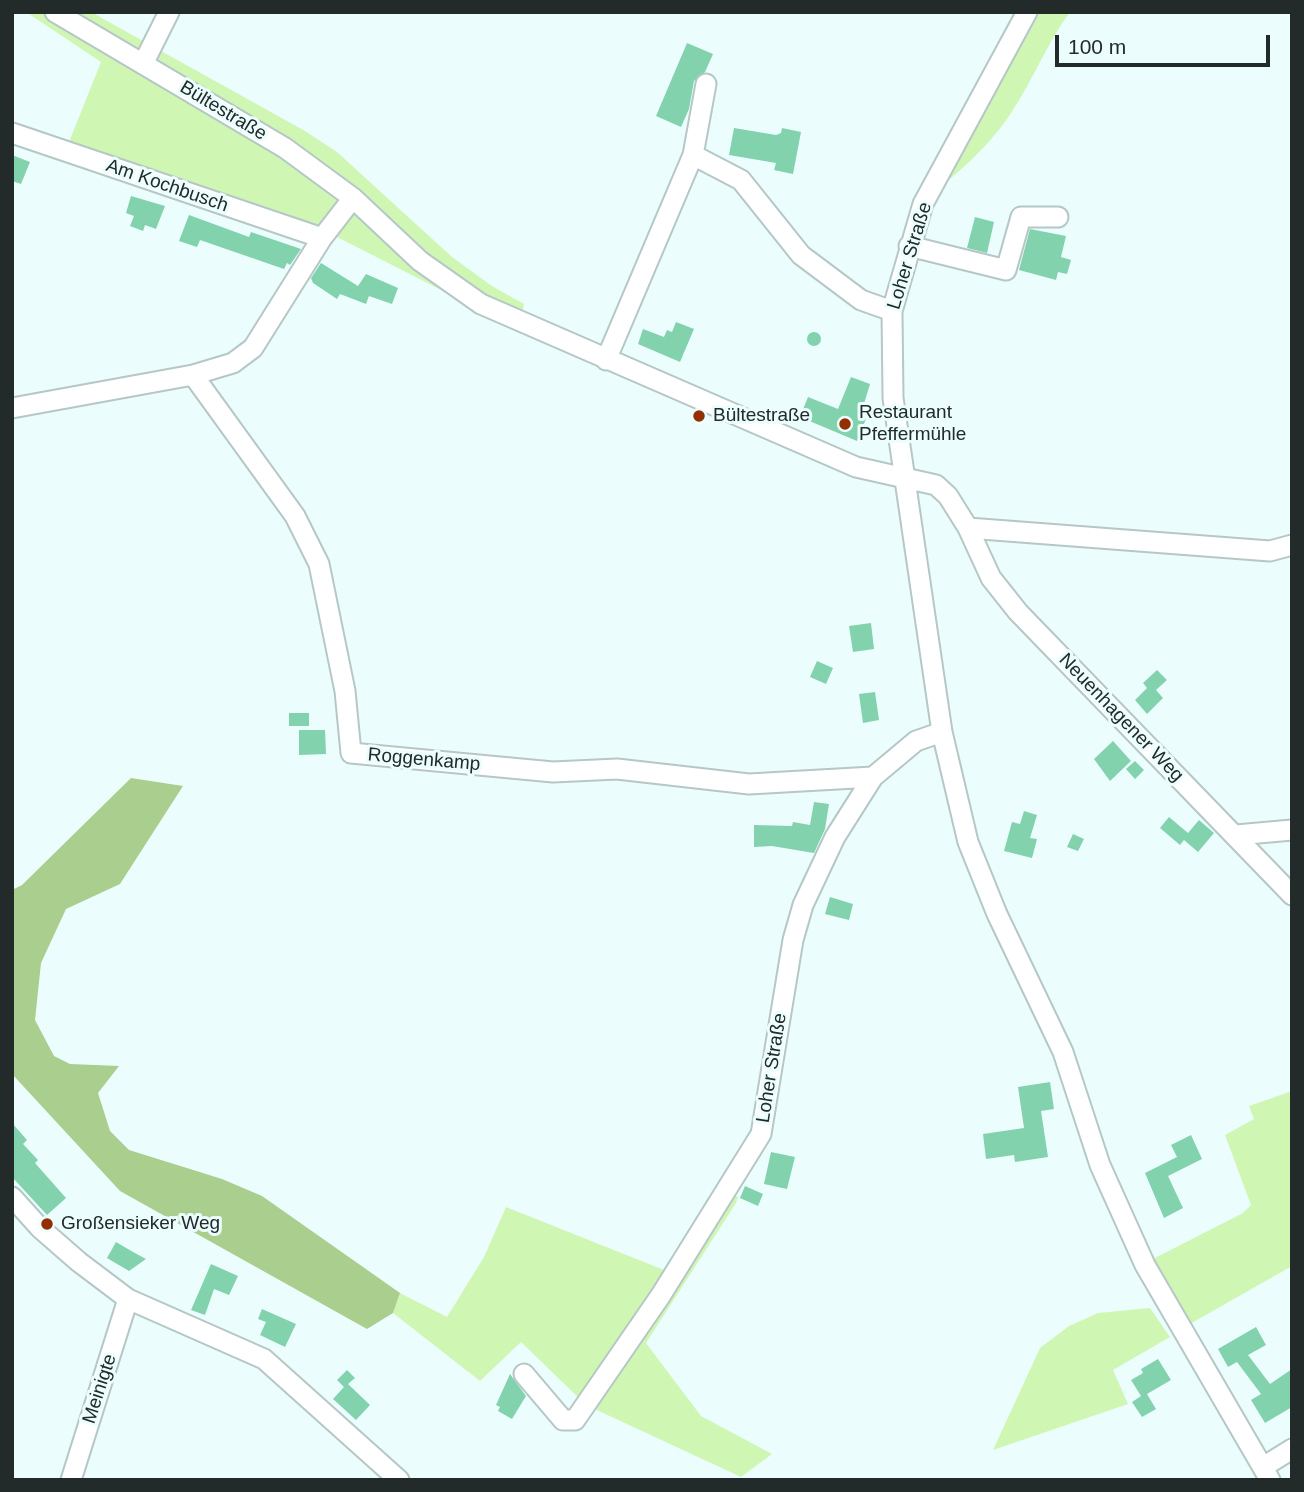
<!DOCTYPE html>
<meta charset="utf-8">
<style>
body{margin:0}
#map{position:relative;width:1304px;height:1492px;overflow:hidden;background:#ebfefd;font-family:Helvetica,sans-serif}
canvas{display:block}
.frame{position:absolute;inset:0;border:14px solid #232a2a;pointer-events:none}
.scale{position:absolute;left:1055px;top:35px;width:215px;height:32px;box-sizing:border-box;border:4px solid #232a2a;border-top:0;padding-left:9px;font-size:21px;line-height:24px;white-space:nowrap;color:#232a2a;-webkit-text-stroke:5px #ebfefd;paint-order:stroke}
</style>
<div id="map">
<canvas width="1304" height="1492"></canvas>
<div class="frame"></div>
<div class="scale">100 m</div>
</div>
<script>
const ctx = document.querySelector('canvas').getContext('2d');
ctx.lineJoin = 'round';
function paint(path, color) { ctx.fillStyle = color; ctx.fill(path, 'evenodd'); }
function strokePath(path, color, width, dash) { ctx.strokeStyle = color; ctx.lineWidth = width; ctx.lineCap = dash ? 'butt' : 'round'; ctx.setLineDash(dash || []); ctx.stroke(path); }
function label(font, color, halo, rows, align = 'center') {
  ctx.font = font + ' Helvetica,sans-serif'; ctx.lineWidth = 6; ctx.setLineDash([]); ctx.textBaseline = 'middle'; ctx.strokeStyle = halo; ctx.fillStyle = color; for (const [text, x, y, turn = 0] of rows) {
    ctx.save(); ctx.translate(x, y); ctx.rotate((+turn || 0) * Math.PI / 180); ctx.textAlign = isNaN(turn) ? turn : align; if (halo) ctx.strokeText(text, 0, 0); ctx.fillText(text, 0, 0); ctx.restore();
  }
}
const green = new Path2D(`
 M26,12h65l214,119 32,21 115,105 40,29 32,18 -6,25 -189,-96 -262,-86 34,-85z
 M1019,12h51c-23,31 -36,66 -57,98 -25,39 -59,67 -96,95z
 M1292,1091v175l-102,58 -39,-64 92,-47 8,-8 -26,-70 29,-16 -5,-13z
 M719,1191l19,6 -2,6 -90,140 55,73 71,38 -31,23 -155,-72 -65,-63 -41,39 -87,-68 7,-20 47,24 37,-60 22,-50 163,65z
 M1150,1308l20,29 -57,33 15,34 -135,46 47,-102 29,-22 29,-13z`);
const forest = new Path2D(`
 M131,778l52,8 -63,98 -54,25 -25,54 -6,57 19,36 16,8 49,2 -21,27 12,38 19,19 93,29 40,17 138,97 -7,20 -26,16 -247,-138 -108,-117v-184l10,-5z`);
const building = new Path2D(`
 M687,43l26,11 -8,18 -11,9 -5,28 -8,18 -25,-11z
 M734,128l42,7 5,-2 1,-5 19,4 -8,42 -19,-4 2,-7 -47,-8z
 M12,155l18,7 -9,22 -9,-3z
 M131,196l34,10 -9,23 -11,-4 -2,6 -13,-5 4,-10 -8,-3z
 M189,215l60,22 2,-5 50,17 -11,16 -3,-2 -3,6 -84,-29 -3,7 -18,-6z
 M975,217l19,5 -7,31 -20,-5z
 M1030,229l36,7 -5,21 10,3 -4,14 -9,-2 -2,8 -37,-10z
 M321,263l37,23 8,-12 32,14 -6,16 -23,-8 -3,8 -26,-10 -3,5 -24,-16 -2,-5z
 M676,322l18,7 -14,33 -42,-18 5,-15 21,8 3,-7 5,2z
 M807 339a7 7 0 1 1 14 0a7 7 0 1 1-14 0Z
 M851,377l19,7 -10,33 6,2 -9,22 -57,-24 8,-20 30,12z
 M871,623l3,26 -21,3 -4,-26z
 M817,661l16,7 -7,16 -16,-7z
 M1157,670l10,10 -11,10 7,8 -16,16 -12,-14 12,-12 -4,-5z
 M875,692l4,28 -16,3 -4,-29z
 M289,713h20v13h-20z
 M299,730h26l1,24 -27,1z
 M1113,741l18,20 -21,20 -16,-22z
 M1135,761l9,9 -9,9 -9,-10z
 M814,802l15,2 -4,25 -11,24 -42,-7 -18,1v-22l38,1 1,-4 17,3z
 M1024,811l13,4 -7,23 7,1 -5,19 -28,-7 8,-29 8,2z
 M1169,817l19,16 11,-13 15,13 -16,19 -14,-12 -4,5 -20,-17z
 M1073,834l11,5 -6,12 -11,-4z
 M830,897l23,7 -4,16 -24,-6z
 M1050,1082l4,27 -13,2 7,46 -33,5 -1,-7 -28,4 -3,-25 41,-6 -6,-41z
 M12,1123l15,17 -4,4 15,16 -3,3 31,35 -19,17 -35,-38z
 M1191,1135l11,24 -34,17 15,32 -19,10 -19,-45 32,-16 -6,-12z
 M771,1152l24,5 -8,32 -23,-5z
 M745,1186l18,8 -5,12 -18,-8z
 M116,1242l17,10 13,7 -17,12 -22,-13z
 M211,1264l27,12 -9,19 -15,-6 -9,26 -14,-5z
 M262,1309l34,15 -11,23 -25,-12 6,-13 -8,-3z
 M1256,1327l10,18 -18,10 22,29 22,-15v38l-27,16 -14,-23 10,-6 -24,-32 -9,5 -10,-18z
 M1158,1359l13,21 -24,14 9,15 -14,8 -10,-15 9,-6 -10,-16 12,-7 -2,-4z
 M347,1370l8,8 -7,6 22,21 -14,15 -23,-21 11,-12 -7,-7z
 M510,1374l16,22 -14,23 -14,-8 2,-4 -4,-2z`);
const minor = new Path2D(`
 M55,12l230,136 68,50 67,63 61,43 375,163 80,18 12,11 20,32 23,50 27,34 274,283
 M1027,12l-104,192 -31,107 1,87 49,334 26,110 29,72 66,138 37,113 45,100 125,215
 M143,64l26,-52
 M12,133l310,105
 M693,155l48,25 60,75 60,45 31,11
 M909,246l97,24 15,-53h37
 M606,360l87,-205 13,-71
 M193,375l102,141 24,48 26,127 6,62 202,19 64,-3 132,15 124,-7
 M12,408l181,-33 40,-12 20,-15 69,-110 31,-40
 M968,528l302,23 22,-6
 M1236,835l56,-5
 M12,1197l28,31 39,34 49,37 136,60 135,121
 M524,1374l39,46h12l86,-125 100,-161 32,-194 10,-35 32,-68 38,-60 43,-36 26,-9
 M1263,1467l29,-18
 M71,1480l57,-181`);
const markers = [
 [699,416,7,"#942e03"],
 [845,424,7,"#942e03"],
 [47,1224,7,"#942e03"]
];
const streetNames = [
 ["Bültestraße",223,111,31],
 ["Am Kochbusch",167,186,19],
 ["Loher Straße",910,256,-73],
 ["Neuenhagener Weg",1121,718,46],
 ["Roggenkamp",424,760,5],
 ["Loher Straße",772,1068,-81],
 ["Meinigte",100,1389,-72]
];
const poiNames = [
 ["Restaurant",859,413],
 ["Pfeffermühle",859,435],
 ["Bültestraße",713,416],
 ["Großensieker Weg",61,1224]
];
paint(green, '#d0f6b4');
paint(forest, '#a9ce8d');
paint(building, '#82d2ad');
strokePath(minor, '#b5c7c6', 23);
strokePath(minor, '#fff', 19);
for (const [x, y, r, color] of markers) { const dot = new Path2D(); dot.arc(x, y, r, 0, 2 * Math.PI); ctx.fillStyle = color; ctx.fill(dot); strokePath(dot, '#ebfefd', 2.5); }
label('19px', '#232a2a', '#ebfefd', streetNames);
label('19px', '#232a2a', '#ebfefd', poiNames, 'left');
</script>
